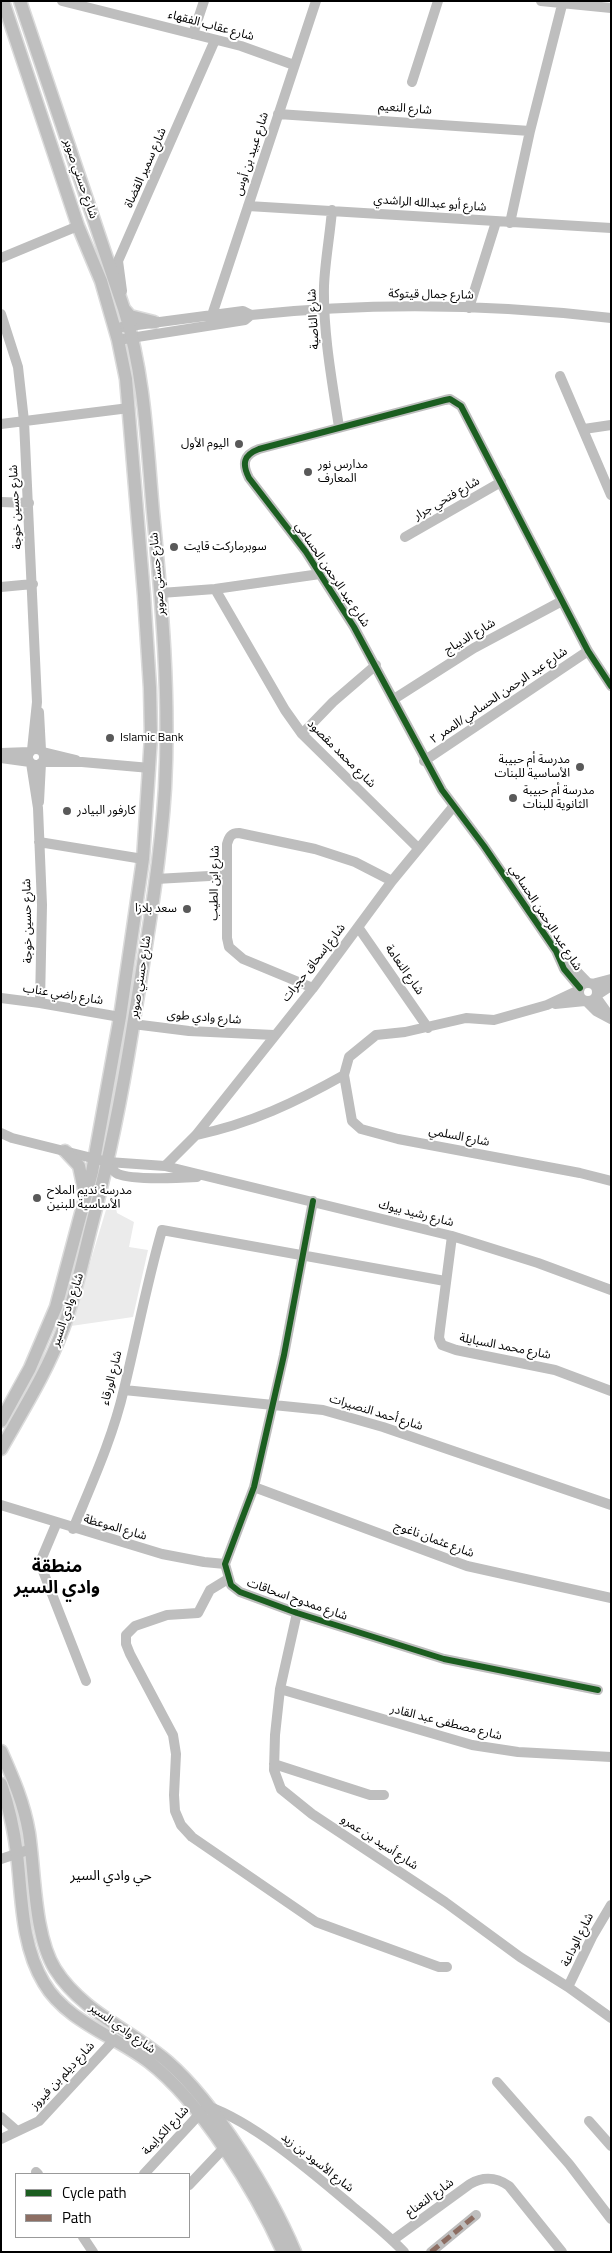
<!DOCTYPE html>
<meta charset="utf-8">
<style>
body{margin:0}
#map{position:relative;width:612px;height:2253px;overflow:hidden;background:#fff;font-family:"Titillium Web",sans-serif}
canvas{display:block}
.frame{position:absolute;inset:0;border:2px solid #000;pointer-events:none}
.legend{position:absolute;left:15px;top:2173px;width:175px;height:65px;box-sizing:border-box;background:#fff;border:1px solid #999;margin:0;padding:6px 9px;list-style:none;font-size:15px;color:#000}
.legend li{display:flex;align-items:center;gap:10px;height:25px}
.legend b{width:25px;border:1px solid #999}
</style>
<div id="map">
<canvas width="612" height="2253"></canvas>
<div class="frame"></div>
<ul class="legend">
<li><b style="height:6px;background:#1b5e20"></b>Cycle path</li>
<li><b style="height:6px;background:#8d6e63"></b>Path</li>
</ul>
</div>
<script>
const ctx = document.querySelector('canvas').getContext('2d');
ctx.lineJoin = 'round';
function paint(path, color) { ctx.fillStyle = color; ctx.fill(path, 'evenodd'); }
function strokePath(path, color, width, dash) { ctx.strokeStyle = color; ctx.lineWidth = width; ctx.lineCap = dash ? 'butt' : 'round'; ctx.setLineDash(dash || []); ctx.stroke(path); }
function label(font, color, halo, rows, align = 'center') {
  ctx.font = font + ' "Titillium Web","Noto Sans Arabic",sans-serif'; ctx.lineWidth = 4; ctx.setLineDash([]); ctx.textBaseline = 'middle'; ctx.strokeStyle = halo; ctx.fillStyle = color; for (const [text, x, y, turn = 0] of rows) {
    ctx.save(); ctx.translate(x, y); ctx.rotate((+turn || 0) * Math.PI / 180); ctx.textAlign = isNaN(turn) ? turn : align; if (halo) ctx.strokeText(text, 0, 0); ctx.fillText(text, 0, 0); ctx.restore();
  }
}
const green = new Path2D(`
 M112,1190l5,23 17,9 -5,25 19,3 -15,67 -62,9z`);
const minor = new Path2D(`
 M62,1l179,45 53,19
 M541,1l70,7
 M193,34l11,-33
 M412,82l26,-81
 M278,114l252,17
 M248,206l363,22
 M332,210c-2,25 -7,51 -8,76 -1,47 8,95 15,141
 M510,223l20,-92 33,-130
 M1,258l77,-32
 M122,291l-4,-30 97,-221
 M469,308l27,-86
 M1,314l17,53 6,54 13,281 -5,48
 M212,315l104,-314
 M122,327l121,-16 8,4
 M118,340l127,-20 6,-5c120,-13 241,-11 360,3
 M560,376l51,119
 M1,424l128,-16
 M584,429l27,-4
 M1,502l28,1
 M405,537l96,-55
 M1,587l32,-3
 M215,589l70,121 17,24 116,114
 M161,593l54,-4 105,-15
 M394,699l80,-51 88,-47
 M39,712l2,38
 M302,734l31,-32 43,-37
 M28 757a8 8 0 1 1 16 0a8 8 0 1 1-16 0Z
 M43,752l33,8
 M1,753l29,-1
 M1,758l29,4
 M424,761l164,-110
 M43,762h39l68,6
 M31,763l7,45 4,97 -2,98
 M39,802l2,-39
 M39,842l104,17
 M156,879l71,-4
 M358,927l70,101
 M559,953l29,30
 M579 992a9 9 0 1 1 18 0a9 9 0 1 1-18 0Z
 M592,984l19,-5
 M313,988l-70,-29 -14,-12 -2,-9v-94c2,-7 4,-11 12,-11l76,16 40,13 37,19
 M580,988l-16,-19 -8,-18 -72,-105 -42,-56 -88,-163 -48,-75 -57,-74c-7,-14 -6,-23 10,-29l186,-49 5,-1 11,7 127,245 23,35
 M597,995l14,-9
 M596,997l15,21
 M1,998l39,5 80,14
 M587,1002l9,9 15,8
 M555,1004l30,-3
 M133,1024l56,7 85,4
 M344,1075l8,46 9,8 37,10 182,34 31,8
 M1,1133l11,5 96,24 57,4 287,70 86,27 73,27
 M196,1135c54,-11 100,-33 148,-60l5,-18 27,-22 29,-3 61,-14 28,2 53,-15 32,-15
 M108,1162c2,4 5,10 10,12 14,6 62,4 79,3
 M165,1166l31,-31 117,-147 79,-107 61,-74
 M313,1201l-29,154 -30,132 -29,77 6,21 9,7 57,21 147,46 154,31
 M452,1236l-12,93 -1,9 3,7 14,5 99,20 56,21
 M124,1390l199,20 60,17 228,78
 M254,1487l213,79 144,32
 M1,1505l161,49 42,8 21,2
 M57,1522l-16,38v6l45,115
 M73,1529c19,-46 40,-92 51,-140 13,-53 23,-107 38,-159l283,51
 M228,1579l-18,11 -12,23 -31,2 -32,11 -9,9v9l4,10 43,81 3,19 -2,41 1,16 6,14 11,12 124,85 123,45h8
 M297,1613l-17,76 -5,46 -1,35 7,19 31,25 133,88 75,55 48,30 43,31
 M280,1689l192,56 46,7 93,5
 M274,1764l96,31h14
 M1,1859l30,-10
 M568,1987l24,-50 19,-32
 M497,2082l72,82 42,55
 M1,2117l16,14
 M589,2121l22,25
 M1,2139l38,-18 75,-81
 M36,2172l2,2
 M144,2174l63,-68c47,16 107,68 145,100 18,15 36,29 52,46
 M189,2185l34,-36
 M83,2237l10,15
 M393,2240l77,-56c14,-8 26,-7 39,2l53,66
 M431,2252l45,-37`);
const major = new Path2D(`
 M124,309l6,7 24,6
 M65,1151l14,15 5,24
 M1,1421l29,-53 26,-61 36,-135 28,-155 23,-158 8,-122 -1,-49 -6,-93 -18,-216 -8,-39 -17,-59 -23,-55 -75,-225
 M1,1449c22,-39 46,-77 62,-120 14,-37 21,-75 31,-113 16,-61 28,-122 38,-184 13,-81 28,-162 33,-244 5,-92 -3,-184 -12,-276 -6,-68 -8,-137 -29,-203l-104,-308
 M1,1751c12,27 23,52 28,82 6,40 5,102 26,136 27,43 76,61 113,93 48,42 102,131 127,190
 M1,1784c8,23 13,46 16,70 5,43 4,91 27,129 22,38 71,53 105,79 52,40 107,130 134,190`);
const quiet = new Path2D(`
 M431,2252l45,-37`);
const cycleway = new Path2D(`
 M580,988l-16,-19 -8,-18 -72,-105 -42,-56 -88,-163 -48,-75 -57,-74c-7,-14 -6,-23 10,-29l186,-49 5,-1 11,7 127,245 23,35
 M313,1201l-29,154 -30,132 -29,77 6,21 9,7 57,21 147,46 154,31`);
const markers = [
 [239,444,5,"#595959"],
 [308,472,5,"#595959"],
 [174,547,5,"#595959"],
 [110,738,5,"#595959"],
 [580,767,5,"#595959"],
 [513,798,5,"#595959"],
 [67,811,5,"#595959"],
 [187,909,5,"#595959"],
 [37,1198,5,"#595959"]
];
const streetNames = [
 ["شارع عقاب الفقهاء",211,26,15],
 ["شارع النعيم",405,109,4],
 ["شارع عبيد بن أوس",252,154,-72],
 ["شارع سمير القضاة",146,168,-66],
 ["شارع حسني صوبر",80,179,71],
 ["شارع أبو عبدالله الراشدي",430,204,4],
 ["شارع جمال قيتوكة",431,295,1],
 ["شارع الناصية",314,319,-93],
 ["شارع فتحي جرار",447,499,-30],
 ["شارع حسين خوجة",16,507,-93],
 ["شارع حسني صوبر",158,574,-95],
 ["شارع عبد الرحمن الحسامي",332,575,56],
 ["شارع الديباج",470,637,-31],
 ["شارع عبد الرحمن الحسامي/الممر ٢",499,696,-34],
 ["شارع محمد مقصود",341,754,45],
 ["شارع ابن الطيب",215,883,-89],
 ["شارع عبد الرحمن الحسامي",545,918,57],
 ["شارع حسين خوجة",28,921,-91],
 ["شارع إسحاق حجرات",314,963,-52],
 ["شارع النعامة",404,970,55],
 ["شارع حسني صوبر",141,977,-81],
 ["شارع راضي عناب",63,995,9],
 ["شارع وادي طوى",204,1018,4],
 ["شارع السلمي",459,1137,11],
 ["شارع رشيد بيوك",416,1214,14],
 ["شارع وادي السير",68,1310,-71],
 ["شارع محمد السبايلة",505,1347,11],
 ["شارع الورقاء",112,1378,-76],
 ["شارع أحمد النصيرات",376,1413,17],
 ["شارع الموعظة",115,1528,16],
 ["شارع عثمان ناغوج",434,1540,20],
 ["شارع ممدوح اسحاقات",297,1600,19],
 ["شارع مصطفى عبد القادر",446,1723,14],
 ["شارع أسيد بن عمرو",379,1843,33],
 ["شارع الوداعة",578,1940,-64],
 ["شارع وادي السير",122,2029,35],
 ["شارع ديلم بن فيروز",63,2076,-47],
 ["شارع الكرايمة",166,2131,-47],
 ["شارع الأسود بن زيد",317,2163,38],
 ["شارع النعناع",430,2198,-36]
];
const poiNames = [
 ["اليوم الأول",229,444,"right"],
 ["مدارس نور",318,465],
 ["المعارف",318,479],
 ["سوبرماركت قايت",184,547],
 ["Islamic Bank",120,738],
 ["مدرسة أم حبيبة",570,760,"right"],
 ["الأساسية للبنات",570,774,"right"],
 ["مدرسة أم حبيبة",523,791],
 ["الثانوية للبنات",523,805],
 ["كارفور البيادر",77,811],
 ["سعد بلازا",177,909,"right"],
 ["مدرسة نديم الملاح",47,1191],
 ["الأساسية للبنين",47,1205]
];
const neighbourhoodNames = [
 ["حي وادي السير",111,1877]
];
const districtNames = [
 ["منطقة",57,1568],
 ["وادي السير",57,1589]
];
paint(green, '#ebebeb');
strokePath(major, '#dbdbdb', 15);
strokePath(minor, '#bebebe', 10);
strokePath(major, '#bebebe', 12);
strokePath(quiet, '#8d6e63', 5, [10, 5]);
strokePath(cycleway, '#1b5e20', 6);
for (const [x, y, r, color] of markers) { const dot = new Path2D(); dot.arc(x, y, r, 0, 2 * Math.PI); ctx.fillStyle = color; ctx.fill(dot); strokePath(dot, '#fff', 2); }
label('12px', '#000', '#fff', streetNames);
label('12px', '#000', '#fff', poiNames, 'left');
label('14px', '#000', '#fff', neighbourhoodNames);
label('bold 18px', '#000', '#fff', districtNames);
</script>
